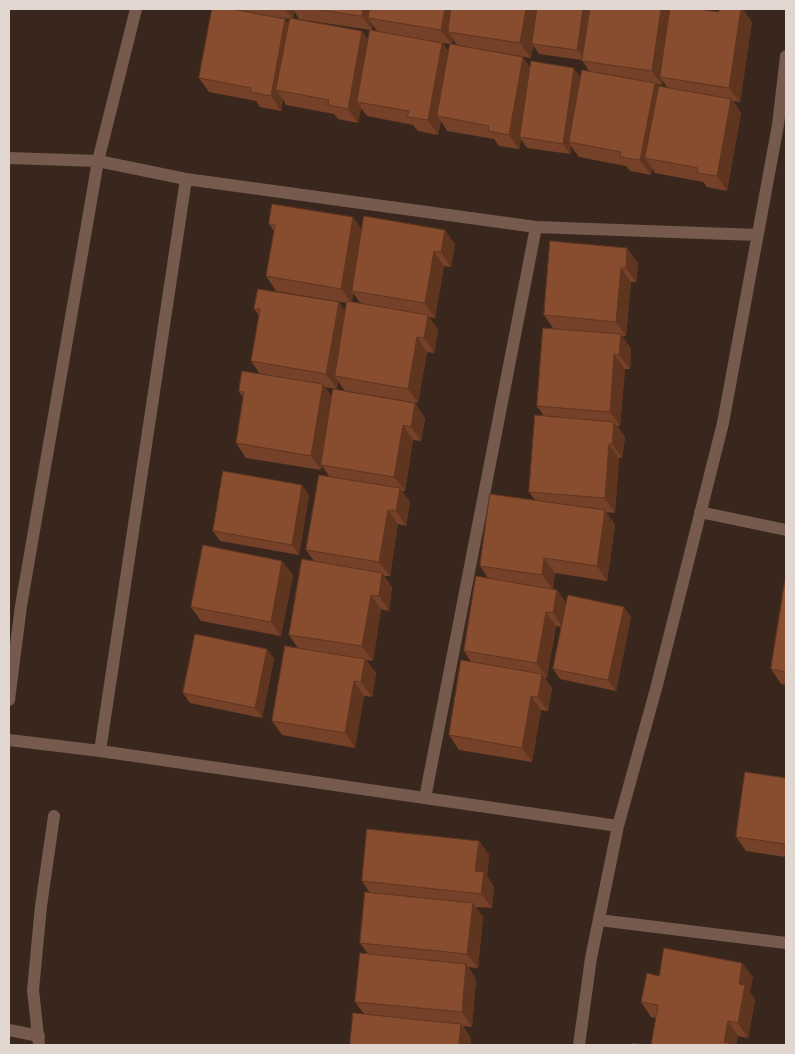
<!DOCTYPE html>
<style>
body{margin:0}
#map{position:relative;width:795px;height:1054px;overflow:hidden;background:#39271e;font-family:Overpass,sans-serif}
canvas{display:block}
.frame{position:absolute;inset:0;border:10px solid #e2d6d0;pointer-events:none}
</style>
<div id="map">
<canvas width="795" height="1054"></canvas>
<div class="frame"></div>
</div>
<script>
const ctx = document.querySelector('canvas').getContext('2d');
ctx.lineJoin = 'round';
function strokePath(path, color, width, dash) { ctx.strokeStyle = color; ctx.lineWidth = width; ctx.lineCap = dash ? 'butt' : 'round'; ctx.setLineDash(dash || []); ctx.stroke(path); }
function paint(path, color) { ctx.fillStyle = color; ctx.fill(path, 'evenodd'); }
const service = new Path2D(`
 M9,1030l30,6
 M39,1045l-6,-55 8,-84 13,-90`);
const minor = new Path2D(`
 M9,158l89,3 88,18 350,48 221,8
 M700,512l86,18
 M9,700l12,-94 77,-445 38,-152
 M9,740l91,11 518,75
 M100,751l86,-572
 M425,798l111,-571
 M599,920l187,23
 M579,1045l12,-87 27,-132 39,-141 66,-262 55,-298 8,-69`);
const wall = new Path2D(`
 M212,9h485l55,13 -12,80 -7,-1 8,12 -14,78 -20,-4 -4,-5 -48,-9 -3,-5 -1,7 -21,-4 -4,-5 -47,-9 -8,-11 -1,8 -43,-6 -6,-9 -2,10 -20,-3 -5,-7 -47,-8 -6,-10 -3,14 -20,-4 -5,-6 -46,-9 -6,-8 -3,15 -20,-4 -4,-5 -48,-9 -3,-6 -2,12 -21,-4 -4,-6 -47,-9 -10,-14zM294,11l5,8 71,11 -2,9 -75,-20zM276,17l14,2 -1,6 -4,-6zM373,25l4,6 -5,-1zM453,39l4,6 -5,-1zM442,43l8,1 -1,8zM533,45l6,9 43,6 7,11 -8,6 -51,-10 -34,-15 35,6zM663,81l4,6h-9l-2,-3 6,1z
 M353,217l9,13 93,14 -4,23 -7,-1 -9,52 -6,-1 9,13 -4,23 -7,-1 -9,51 -73,-12 -7,-10 -1,8 -12,-2 7,10 93,21 -4,23 -8,-1 -8,51h-3l8,11 -4,24 -8,-2 -8,52h-6l8,11 -3,24 -8,-2 -8,52 -7,-1 10,13 -4,24 -8,-1 -9,52 -73,-13 -10,-14 26,-73 -9,-13 25,-74 -8,-11 23,-74 -7,-10 -1,4 -75,-12 -10,-15 7,-46 -4,-6 21,-17 -9,-13 8,-46 -5,-6 85,-7 6,10 2,-9 -71,-12 -10,-15 8,-45 -5,-7zM353,293l8,11 -9,-2z
 M627,248l11,15 -2,19h-5l-5,54h-4l9,13 -1,20h-5l-5,57h-3l8,11 -3,21h-3l-4,55 -9,-1 9,13 -8,56 -52,-8 -2,16 4,1 9,14 65,13 -15,74 -56,-12 -7,-10 8,-42 -5,-1 -9,52 -3,-1 8,11 -4,23 -7,-1 -9,52 -73,-12 -10,-15 22,-73 -7,-11 24,-73 -8,-12 55,-66 -6,-8 15,-76 -7,-10 16,-78 -9,-13z
 M302,485l7,10 -10,60 -79,-14 -7,-10z
 M282,561l11,14 -12,61 -80,-15 -10,-14z
 M786,581v104l-5,-1 -10,-15z
 M267,649l7,10 -12,59 -72,-15 -7,-10z
 M786,778v79l-40,-6 -10,-14z
 M479,841l10,14 -2,21 7,11 -2,21 -17,-1 8,10 -5,51 -10,-1 8,12 -4,48 -9,-1 8,12 -107,-24 -9,-12 13,-48 -8,-11 10,-50 -8,-12z
 M659,976l94,1 -3,15 5,8 -7,38 -10,-2 -2,9h-85l5,-27 -5,-1 -10,-15z`);
const shadedWall = new Path2D(`
 M285,9h7l2,2 -1,8z
 M363,9h13l-8,9 5,7 -1,5 -10,-14z
 M445,9h12l-9,23 5,7 -1,6 -11,-15z
 M526,9h12l-7,49 -11,-15z
 M583,9h9l-7,51 -8,-10z
 M661,9h13l-14,68 3,4 -1,4 -10,-14z
 M741,9h2l9,13 -12,80 -11,-14z
 M285,19l10,14 -19,57 7,9 -2,12 -10,-15z
 M362,31l11,15 -16,56 4,6 -3,15 -10,-14z
 M442,43l10,14 -15,59 4,5 -3,14 -10,-15z
 M523,57l10,15 -13,65 1,2 -2,10 -10,-14z
 M574,68l7,10 -12,64 2,4 -1,8 -7,-10z
 M655,83l10,14 -20,61 7,10 -1,7 -11,-15z
 M731,99l10,14 -14,78 -10,-15z
 M353,217l10,15 -11,59 1,2 -1,10 -11,-14z
 M445,230l10,14 -4,23 -10,-15z
 M627,248l11,15 -2,19 -10,-14z
 M434,251l10,15 -9,52 -10,-15z
 M621,268l10,14 -5,54 -10,-14z
 M339,302l10,15 -14,59 3,5 -1,8 -11,-15z
 M428,315l10,15 -4,23 -10,-15z
 M621,334l10,15 -1,20 -11,-14z
 M417,337l10,15 -9,51 -10,-14z
 M614,354l11,15 -5,57 -10,-14z
 M323,384l10,15 -12,66 1,1 -1,4 -10,-14z
 M415,403l10,15 -4,23 -10,-14z
 M614,422l11,15 -3,21 -10,-14z
 M403,425l10,15 -8,51 -11,-14z
 M609,444l10,14 -4,55 -10,-15z
 M302,485l7,10 -10,60 -7,-10z
 M400,488l10,14 -4,24 -10,-15z
 M388,510l10,14 -8,52 -11,-14z
 M605,510l10,15 -8,56 -10,-15z
 M544,558l11,15 -2,16 -11,-14z
 M282,561l11,14 -12,61 -10,-14z
 M382,573l10,14 -3,24 -10,-15z
 M557,590l10,14 -4,24 -10,-15z
 M371,595l10,14 -8,52 -11,-15z
 M624,607l7,10 -15,74 -8,-11z
 M546,612l10,14 -9,52 -10,-15z
 M267,649l7,10 -12,59 -7,-10z
 M365,659l11,14 -4,24 -11,-15z
 M542,674l10,14 -4,23 -10,-14z
 M354,681l10,15 -9,52 -10,-15z
 M531,696l10,14 -9,52 -10,-14z
 M479,841l10,14 -2,21 7,11 -2,21 -11,-14 -6,-23z
 M473,903l10,14 -5,51 -11,-14z
 M742,963l11,14 -3,15 5,8 -7,38 -10,-15 1,-39z
 M466,964l10,15 -4,48 -10,-15z
 M728,1021l10,15 -2,9h-10l-2,-3z
 M461,1024l10,14v7h-12z`);
const building = new Path2D(`
 M212,9h19l54,10 -14,77 -21,-4 1,-4 -52,-10z
 M316,9h47l-1,7z
 M370,9h75l-4,21 -73,-12z
 M451,9h75l-6,34 -72,-11z
 M537,9h46l-6,41 -45,-6z
 M590,9h71l-9,62 -70,-10z
 M670,9h27l22,3v-3h22l-12,79 -69,-11z
 M290,18l72,13 -14,78 -20,-4 1,-5 -53,-10z
 M370,30l72,13 -14,77 -21,-3 2,-6 -52,-9z
 M450,44l73,13 -14,78 -21,-4 1,-5 -52,-10z
 M531,61l43,7 -11,76 -43,-7z
 M582,70l73,13 -15,77 -20,-3 1,-5 -52,-10z
 M659,86l72,13 -14,77 -20,-3 1,-5 -53,-10z
 M272,204l81,13 -12,72 -75,-13 9,-51 -6,-1z
 M364,216l81,14 -4,22 -7,-1 -9,52 -73,-12z
 M550,241l77,7 -1,20h-5l-5,54 -72,-7z
 M258,289l81,13 -13,72 -75,-13 9,-52h-6z
 M347,301l81,14 -4,23 -7,-1 -9,52 -73,-13z
 M543,328l78,6 -2,21 -5,-1 -4,58 -73,-6z
 M242,371l81,13 -12,72 -75,-13 8,-51 -5,-1z
 M333,389l82,14 -4,24 -8,-2 -9,52 -73,-12z
 M535,415l79,7 -2,22h-3l-4,54 -76,-6z
 M223,471l79,14 -10,60 -79,-14z
 M319,475l81,13 -4,23 -8,-1 -9,52 -73,-12z
 M490,494l115,16 -8,56 -53,-8 -2,17 -62,-9z
 M203,545l79,16 -11,61 -80,-15z
 M302,559l80,14 -3,23 -8,-1 -9,51 -73,-11z
 M476,576l81,14 -4,23 -7,-1 -9,51 -73,-12z
 M785,581h1v91l-15,-3z
 M568,595l56,12 -16,73 -55,-11z
 M195,634l72,15 -12,59 -72,-15z
 M285,646l80,13 -4,23 -7,-1 -9,52 -73,-12z
 M461,660l81,14 -4,23 -7,-1 -9,52 -73,-13z
 M745,772l41,6v66l-50,-7z
 M367,829l112,12 -4,30 9,1 -3,22 -119,-13z
 M365,892l108,11 -6,51 -107,-11z
 M664,948l78,15 -3,21 6,1 -7,38 -10,-2 -4,21 10,2v1h-83l7,-40 -17,-3 6,-29 12,3z
 M360,953l106,11 -4,48 -107,-10z
 M353,1013l108,11 -2,21h-109z
 M633,1043l13,2h-13z`);
strokePath(service, '#755a4d', 12);
strokePath(minor, '#755a4d', 12);
paint(wall, '#754128');
paint(shadedWall, '#5f3520');
paint(building, '#884c2e');
strokePath(building, '#5f3520', 1);
</script>
